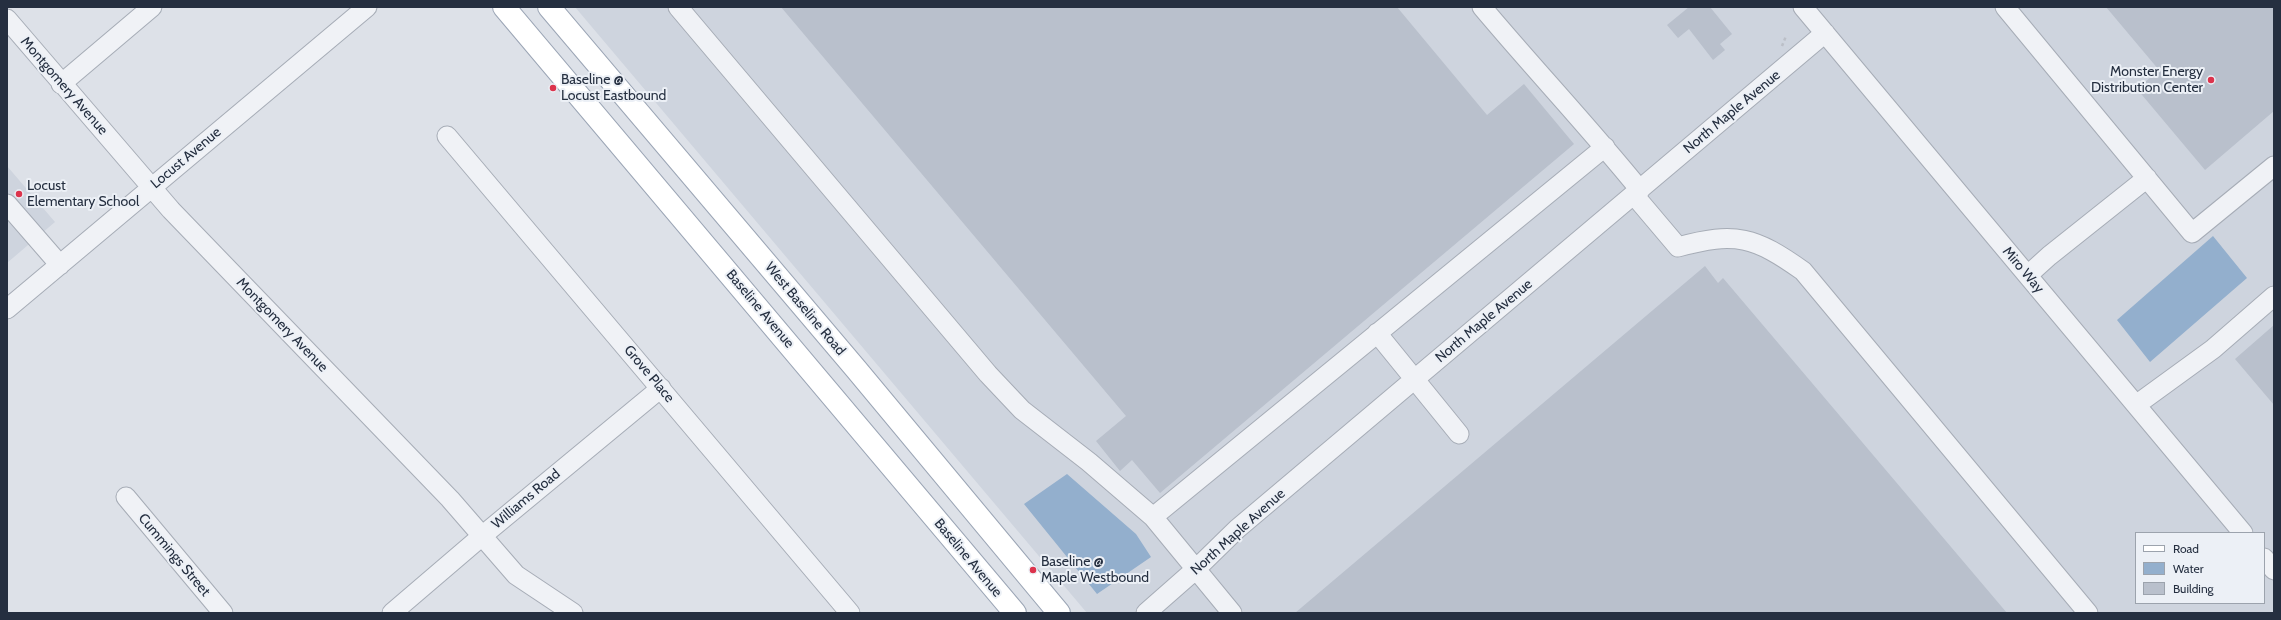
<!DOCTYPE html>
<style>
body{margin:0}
#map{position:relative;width:2281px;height:620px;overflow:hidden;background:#dde1e8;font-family:Cabin,sans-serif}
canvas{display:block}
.frame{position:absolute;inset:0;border:8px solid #252f40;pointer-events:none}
.legend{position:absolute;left:2135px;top:532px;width:130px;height:72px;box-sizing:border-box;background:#ecf0f6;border:1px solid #9ca3ad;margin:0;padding:5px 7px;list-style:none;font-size:12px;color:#252f40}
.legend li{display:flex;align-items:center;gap:8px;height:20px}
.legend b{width:20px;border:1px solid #9ca3ad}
</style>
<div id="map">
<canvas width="2281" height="620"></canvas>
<div class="frame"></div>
<ul class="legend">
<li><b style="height:5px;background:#fff"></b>Road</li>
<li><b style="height:11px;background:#93afcd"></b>Water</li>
<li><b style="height:11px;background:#b9c0cc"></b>Building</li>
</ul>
</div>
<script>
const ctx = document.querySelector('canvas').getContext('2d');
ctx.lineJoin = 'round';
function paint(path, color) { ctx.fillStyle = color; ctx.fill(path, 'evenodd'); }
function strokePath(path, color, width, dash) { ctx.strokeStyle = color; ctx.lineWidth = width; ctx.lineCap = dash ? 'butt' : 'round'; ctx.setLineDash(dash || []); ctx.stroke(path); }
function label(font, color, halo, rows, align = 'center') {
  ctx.font = font + ' Cabin,sans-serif'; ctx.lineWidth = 4; ctx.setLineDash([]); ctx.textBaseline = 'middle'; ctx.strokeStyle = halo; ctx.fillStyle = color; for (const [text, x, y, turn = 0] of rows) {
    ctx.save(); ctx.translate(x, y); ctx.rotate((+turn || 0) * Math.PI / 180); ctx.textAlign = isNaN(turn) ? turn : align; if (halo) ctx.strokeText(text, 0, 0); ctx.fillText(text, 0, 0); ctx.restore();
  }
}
const built = new Path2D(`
 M575,7h1699v606h-1187zM2136,533h128v70h-128z
 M7,166l48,56 -48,41z`);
const water = new Path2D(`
 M2213,236l34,42 -97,84 -33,-42z
 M1067,474l69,60 15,23 -54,37 -73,-90z`);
const building = new Path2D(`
 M781,7h616l90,108 37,-31 50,60 -414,349 -28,-33 -12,11 -24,-30 30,-25z
 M1689,7h21l22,27 -12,10 5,6 -12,10 -24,-31 -11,9 -11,-13z
 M2106,7h168v104l-69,59 -68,-81 22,-19z
 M1705,266l13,17 5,-5 284,335h-712z
 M2274,325v80l-39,-46z`);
const path = new Path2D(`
 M1782,46l4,-10`);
const minor = new Path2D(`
 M678,7l310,367 34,36 67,52 64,55 79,96
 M1482,7c52,62 107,120 158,183
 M1803,7l440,526
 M2005,7l187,226 82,-67
 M7,19l164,191 279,289 66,76 57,38
 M61,84l91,-77
 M447,136l403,477
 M1634,195l44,52c58,-16 77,-10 125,24l285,342
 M7,204l53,61
 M2028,275l21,-19 98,-78
 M7,309l360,-302
 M1377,333l82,101
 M2136,405l77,-56 61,-53
 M126,497l97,116
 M1153,517l452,-370
 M2264,558l10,12
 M392,613l90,-77 179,-148
 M1146,613l50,-44 41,-40 588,-496`);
const major = new Path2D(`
 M504,7l511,606
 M549,7l307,362 203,244`);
const markers = [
 [2211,80,4,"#dc334c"],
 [553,88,4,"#dc334c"],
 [19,194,4,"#dc334c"],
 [1033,570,4,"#dc334c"]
];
const poiNames = [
 ["Monster Energy",2203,72,"right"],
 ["Distribution Center",2203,88,"right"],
 ["Baseline @",561,80],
 ["Locust Eastbound",561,96],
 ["Locust",27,186],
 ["Elementary School",27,202],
 ["Baseline @",1041,562],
 ["Maple Westbound",1041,578]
];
const streetNames = [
 ["Montgomery Avenue",64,86,49],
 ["North Maple Avenue",1732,112,-40],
 ["Locust Avenue",186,158,-40],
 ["Miro Way",2023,270,50],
 ["Baseline Avenue",760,309,50],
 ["West Baseline Road",805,309,50],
 ["North Maple Avenue",1484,321,-40],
 ["Montgomery Avenue",282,325,46],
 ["Grove Place",649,374,50],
 ["Williams Road",526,499,-40],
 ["North Maple Avenue",1238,532,-42],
 ["Cummings Street",174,555,50],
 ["Baseline Avenue",968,558,50]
];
paint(built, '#ced4de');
paint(water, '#93afcd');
paint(building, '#b9c0cc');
strokePath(minor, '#a6acb6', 21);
strokePath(major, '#9ba5b5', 24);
strokePath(path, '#bbbfc7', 2.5, [3, 3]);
strokePath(minor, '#f0f2f6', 19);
strokePath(major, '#fff', 22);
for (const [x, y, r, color] of markers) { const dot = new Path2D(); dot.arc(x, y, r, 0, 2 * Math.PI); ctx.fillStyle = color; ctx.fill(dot); strokePath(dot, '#ecf0f6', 1.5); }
label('14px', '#252f40', '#ecf0f6', poiNames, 'left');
label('14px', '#252f40', '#ecf0f6', streetNames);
</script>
